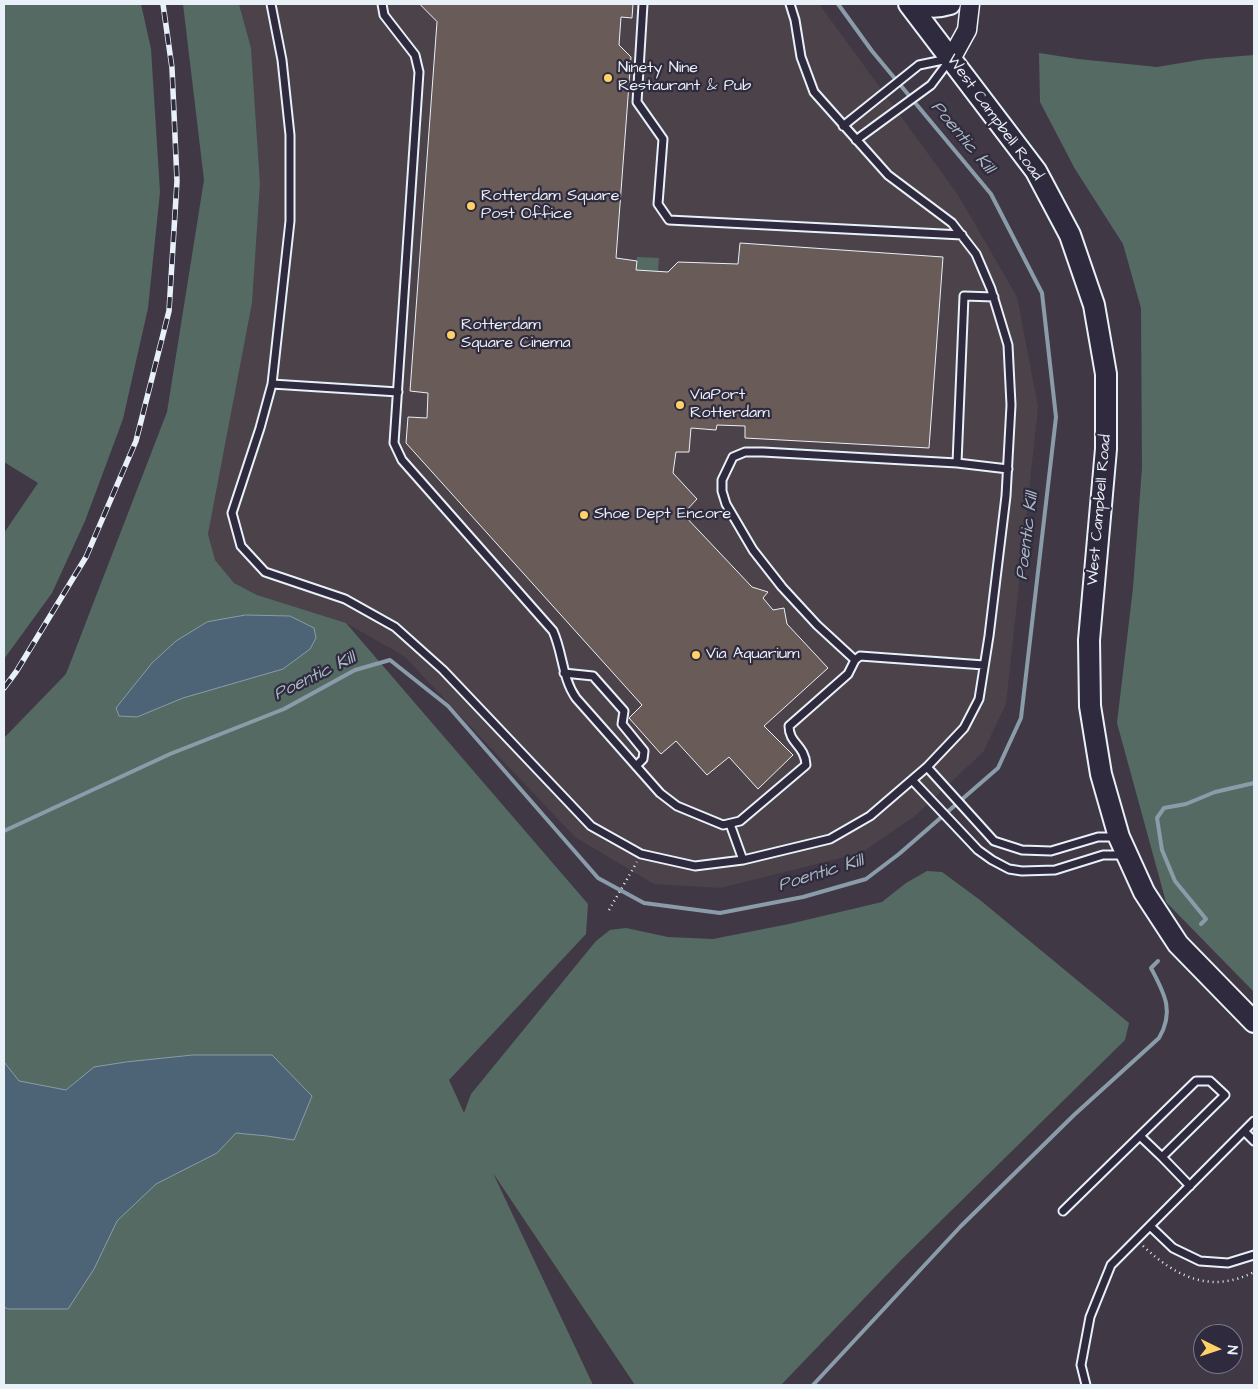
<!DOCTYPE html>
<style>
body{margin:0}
#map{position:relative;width:1258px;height:1389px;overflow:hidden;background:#403945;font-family:"Architects Daughter",sans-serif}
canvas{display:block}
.frame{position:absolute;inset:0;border:5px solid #e8f1f8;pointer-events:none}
.north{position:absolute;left:1193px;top:1324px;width:50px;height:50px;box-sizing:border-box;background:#2f2a3d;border:1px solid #797a88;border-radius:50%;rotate:94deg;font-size:14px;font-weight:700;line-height:20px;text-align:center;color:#e8f1f8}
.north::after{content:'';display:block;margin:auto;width:18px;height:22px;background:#ffd166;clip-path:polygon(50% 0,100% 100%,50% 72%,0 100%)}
</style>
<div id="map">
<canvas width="1258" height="1389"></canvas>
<div class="frame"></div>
<div class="north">N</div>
</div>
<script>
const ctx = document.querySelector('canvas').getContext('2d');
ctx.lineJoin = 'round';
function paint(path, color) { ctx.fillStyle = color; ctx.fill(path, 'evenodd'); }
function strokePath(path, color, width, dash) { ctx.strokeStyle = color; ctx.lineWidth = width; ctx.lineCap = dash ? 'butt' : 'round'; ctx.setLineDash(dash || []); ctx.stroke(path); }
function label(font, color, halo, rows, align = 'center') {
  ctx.font = font + ' "Architects Daughter",sans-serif'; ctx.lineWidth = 4.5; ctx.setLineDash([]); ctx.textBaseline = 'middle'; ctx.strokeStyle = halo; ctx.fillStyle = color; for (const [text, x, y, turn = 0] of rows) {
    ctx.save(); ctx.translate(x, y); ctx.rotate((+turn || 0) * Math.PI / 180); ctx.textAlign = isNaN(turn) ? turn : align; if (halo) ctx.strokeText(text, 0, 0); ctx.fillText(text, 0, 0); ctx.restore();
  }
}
const built = new Path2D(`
 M239,4h580l139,191 59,102 21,110 -32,297 -23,48 -68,64 -54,37 -141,35 -66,-4 -79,-47 -171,-181 -58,-33 -89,-28 -23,-12 -19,-23 -7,-26 44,-231 8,-119 -9,-136z`);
const green = new Path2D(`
 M4,4h137l10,45 9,143 -12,116 -25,111 -38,102 -33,72 -48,66v-126l34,-50 -34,-21z
 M183,4h56l12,44 9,136 -8,119 -44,231 7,26 19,23 23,12 89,28 242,281 -2,30 -137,146 15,33 7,-19 125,-153 14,-11 16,-2 42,9 45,2 76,-15 93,-22 24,-19 21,-12 15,1 38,28 149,123 -4,17 -223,219 -121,126h-146l-142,-212 100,212h-589v-647l62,-64 101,-262 37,-232z
 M1039,53l39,6 79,8 48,-8 49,-4v937l-88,-90 -49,-179 16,-135 9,-120 -1,-160 -18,-64 -48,-75 -35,-67z
 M637,257l22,1 -1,13h-7l-1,3 -14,-1z`);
const water = new Path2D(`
 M246,615l44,1 24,12 2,10 -6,11 -27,20 -100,29 -46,19 -18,-1 -3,-8 36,-45 24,-22 31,-19z
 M193,1055h79l40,41 -18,44 -27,-4 -31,-3 -19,20 -61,31 -39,37 -23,48 -26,40h-60l-4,-2v-245l15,19 47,9 28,-23 32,-5z`);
const stream = new Path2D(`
 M4,831l166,-77 114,-45 71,-39 35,-10 58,46 150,172 46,25 76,10 83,-16 63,-18 33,-25 99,-86 23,-50 35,-301 -14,-124 -51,-99 -119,-143 -34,-47
 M1201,924l5,-5 -31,-38 -13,-31 -5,-32 7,-10 22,-4 29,-12 39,-9
 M813,1385l148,-159 113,-111 85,-77c16,-27 5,-45 -8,-70l7,-7`);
const building = new Path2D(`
 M420,4h213l-1,14 -11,-1 -2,28 12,12 -15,201 21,3 -1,9 32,2 10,-10 60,2 2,-21 203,14 -14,191 -184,-10v-12l-28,-1 -1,5 -25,-2 -2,24h-13l-3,21 24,26 -14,15 69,73 16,5 -5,6 10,12 11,-2 3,16 41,44 -64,58 29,29 -35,34 -29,-32 -22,18 -31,-34 -15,13 -32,-36 13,-13 -236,-262 2,-26 19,1 1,-25 -18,-2 27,-369z`);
const path = new Path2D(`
 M609,910l28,-48
 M1143,1246c33,31 68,48 111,26`);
const service = new Path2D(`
 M271,4l11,56 8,75v86l-18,163 -12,44 -28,85 9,33 24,26 80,27 50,28 48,43 148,156 50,28 54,12 48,-6 87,-21 40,-23 57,-49 37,-39 15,-29 10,-63 17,-140 5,-91 -3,-60 -17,-56 -15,-35 -24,-31 -64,-48 -74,-83 -13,-35 -6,-37 -5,-16
 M382,4l2,11 31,40 4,17 -25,371 8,17 151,171c10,22 9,47 23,67l84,95 17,13 46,19 17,-4 66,-56c-1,-20 -17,-21 -17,-39l59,-52 7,-14 -38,-35 -35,-38 -29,-37 -27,-46 -4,-13v-11l11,-23 12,-5h18l194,11 51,6
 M643,4l-6,98 26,37 -5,65 11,16 293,15
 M843,126l76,-61 29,-6
 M856,140l75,-55 18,-24
 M272,384l126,8
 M957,463l7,-167 30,1
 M855,660l5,-4 124,9
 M564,673l29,3 31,35 -2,13 22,27 -1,8 -7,7
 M927,767l67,74 28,9 29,1 47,-14h19
 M912,780l66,70 14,10 17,9 13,2 33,-1 48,-15h20
 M730,824l13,36
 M1244,1131l10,10
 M1162,1157l28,29
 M1063,1211l133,-130h14l15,14 -63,62 -22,-21
 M1150,1226l23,22 27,13 28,2 26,-8
 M1086,1385l-5,-20 9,-48 21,-52 143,-144`);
const tertiary = new Path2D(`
 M951,59l16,-29 3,-26`);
const secondary = new Path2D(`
 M909,4l127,167 34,64 24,70 12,69v75l-17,191 1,66 11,68 18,63 25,55 34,52 76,78
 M915,4c13,3 22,4 35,0`);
const rail = new Path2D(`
 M4,688l12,-16 70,-115 50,-116 33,-130 8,-130 -5,-113 -9,-64`);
const markers = [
 [608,78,5,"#ffd166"],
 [471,206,5,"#ffd166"],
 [451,335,5,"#ffd166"],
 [680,405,5,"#ffd166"],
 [584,515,5,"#ffd166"],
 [696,655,5,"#ffd166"]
];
const poiNames = [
 ["Ninety Nine",618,69],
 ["Restaurant & Pub",618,87],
 ["Rotterdam Square",481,197],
 ["Post Office",481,215],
 ["Rotterdam",461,326],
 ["Square Cinema",461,344],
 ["ViaPort",690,396],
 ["Rotterdam",690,414],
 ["Shoe Dept Encore",594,515],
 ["Via Aquarium",706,655]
];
const streetNames = [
 ["West Campbell Road",994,118,54],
 ["West Campbell Road",1100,510,-85]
];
const waterNames = [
 ["Poentic Kill",962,138,50],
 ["Poentic Kill",1028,536,-83],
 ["Poentic Kill",315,677,-26],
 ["Poentic Kill",821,874,-17]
];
paint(built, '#4c434a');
paint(green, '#566a64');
paint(water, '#4c6475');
strokePath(water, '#8a9ca9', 1);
strokePath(stream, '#8a9ca9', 4);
paint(building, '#695b57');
strokePath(building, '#e8f1f8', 1);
strokePath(service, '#e8f1f8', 11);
strokePath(tertiary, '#e8f1f8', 21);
strokePath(secondary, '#e8f1f8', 24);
strokePath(path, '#e8f1f8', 2.5, [1, 4]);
strokePath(service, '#2f2a3d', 7);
strokePath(tertiary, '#2f2a3d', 18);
strokePath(secondary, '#2f2a3d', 20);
strokePath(rail, '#e8f1f8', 5.5);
strokePath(rail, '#2f2a3d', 4, [11]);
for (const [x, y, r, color] of markers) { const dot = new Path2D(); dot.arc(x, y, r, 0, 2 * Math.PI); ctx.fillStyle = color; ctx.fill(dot); strokePath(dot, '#2f2a3d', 2); }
label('16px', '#e8f1f8', '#2f2a3d', poiNames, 'left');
label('16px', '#e8f1f8', '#2f2a3d', streetNames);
label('italic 18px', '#aab9c4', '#2f2a3d', waterNames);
</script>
